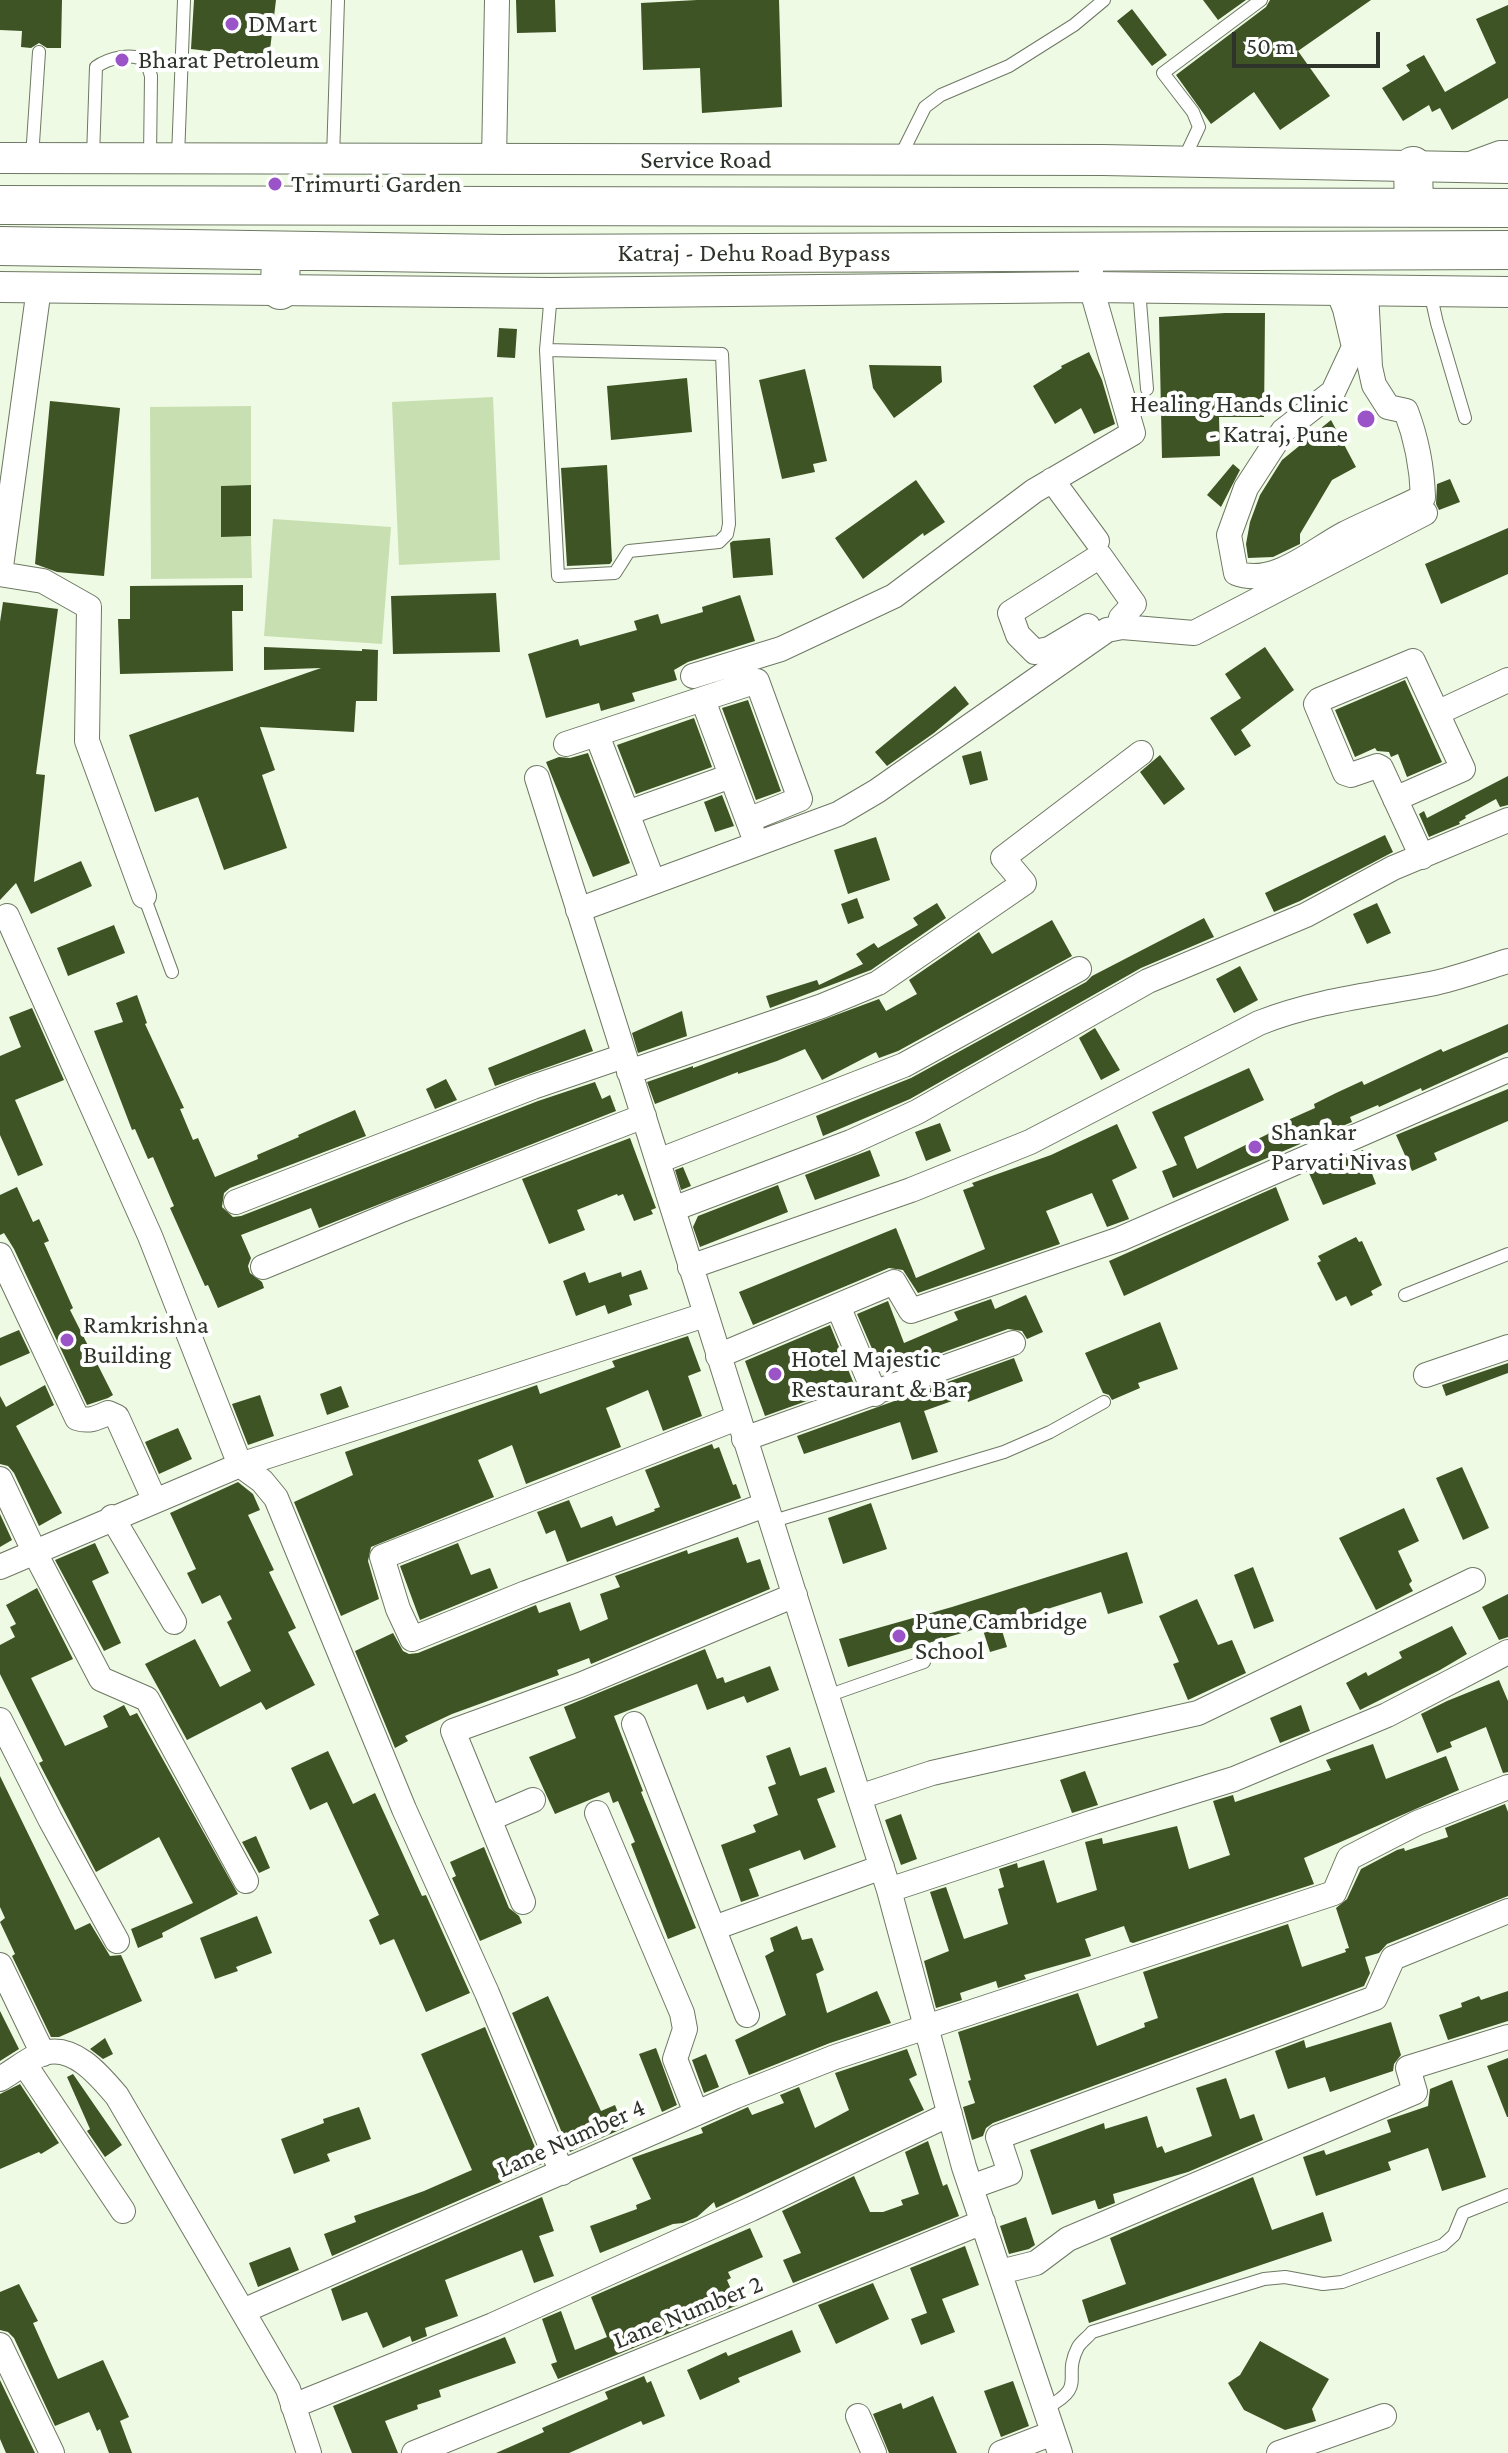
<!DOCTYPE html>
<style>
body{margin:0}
#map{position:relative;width:1508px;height:2453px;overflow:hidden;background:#eefae3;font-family:"Crimson Pro",serif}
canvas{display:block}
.scale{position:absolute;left:1232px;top:32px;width:148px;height:36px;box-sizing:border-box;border:4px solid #2f342b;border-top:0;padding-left:10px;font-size:24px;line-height:28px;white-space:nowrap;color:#2f342b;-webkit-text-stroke:6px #fff;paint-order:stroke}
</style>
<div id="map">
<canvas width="1508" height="2453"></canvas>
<div class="scale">50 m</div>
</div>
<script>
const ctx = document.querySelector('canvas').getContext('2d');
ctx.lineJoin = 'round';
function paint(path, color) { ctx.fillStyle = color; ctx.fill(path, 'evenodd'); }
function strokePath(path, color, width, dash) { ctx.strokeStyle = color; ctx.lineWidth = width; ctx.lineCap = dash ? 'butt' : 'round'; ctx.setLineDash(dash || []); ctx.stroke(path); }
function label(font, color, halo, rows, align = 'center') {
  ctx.font = font + ' "Crimson Pro",serif'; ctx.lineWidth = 8; ctx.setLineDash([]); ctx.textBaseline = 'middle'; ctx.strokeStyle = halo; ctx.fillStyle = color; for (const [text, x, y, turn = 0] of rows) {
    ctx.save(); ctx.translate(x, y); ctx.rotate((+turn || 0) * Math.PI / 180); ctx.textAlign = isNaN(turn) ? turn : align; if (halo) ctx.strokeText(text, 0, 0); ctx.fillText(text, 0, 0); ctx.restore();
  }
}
const green = new Path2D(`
 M493,397l7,163 -101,5 -7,-163z
 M251,406v79l-30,1v50h30l1,42 -101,1 -1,-172z
 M273,519l118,8 -9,117 -118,-8z`);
const building = new Path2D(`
 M0,0h62l-1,48h-14l-8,-5 -8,5 -10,-1 1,-16 -22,-1z
 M194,0h82l-7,58 -78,-9z
 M516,0h39l1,32 -39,1z
 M697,0h82l3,107 -80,6 -2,-45 -57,2 -2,-67z
 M1203,0h43l-28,20z
 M1270,0h101l-73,51 32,45 -50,34 -26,-38 -43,32 -35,-49 90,-68z
 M1508,5v93l-56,32 -12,-22 -8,4 -3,-7 -26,16 -21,-33 28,-17 -4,-6 18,-10 21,37 51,-29 -20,-44z
 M1132,9l35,46 -15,11 -35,-45z
 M1225,313h40l-1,104h-45l1,39 -58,2 -3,-141z
 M499,328l18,1 -2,29 -18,-1z
 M1089,352l13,28 13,44 -21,10 -13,-26 -26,16 -22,-38 29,-18 -1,-2z
 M869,365l72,1 1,16 -48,36 -21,-30z
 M805,369l22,92 -14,3 2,8 -33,7 -23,-99z
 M687,378l5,54 -81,8 -4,-54z
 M50,401l70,7 -16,168 -47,-4 -22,-8z
 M1331,420l25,47 -24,13 -32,54v10l-27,13 -25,1 -2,-14 4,-22 10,-27 22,-35z
 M1233,464l7,6 -19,37 -14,-12z
 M607,465l5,96 -2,3 -43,2 -6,-98z
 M1450,479l10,23 -21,8 -3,-6 1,-20z
 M916,480l29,42 -21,14 -1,-3 -60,46 -28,-41z
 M251,485v51l-30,1v-51z
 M1508,528v46l-67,30 -16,-40z
 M770,538l3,37 -40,3 -3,-35 3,-2z
 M243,585v26h-11l1,60 -113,3 -2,-55h12v-33z
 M496,593l4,59 -107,2 -2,-58z
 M740,595l15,46 -67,21 -14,8 3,10 -45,13 3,8 -34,10 -2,-8 -53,15 -18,-64 50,-15 2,7 57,-16 -3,-9 24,-7 3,10 42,-12 -1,-5z
 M3,602l55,7 -22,165 9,1 -11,107 47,-21 11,25 -61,28 -15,-31 -16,17v-278z
 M264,647l98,4v-2l16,1 -1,51h-21l-2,31 -94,-5 15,43 -13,5 25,73 -63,22 -26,-73 -43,15 -26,-77 192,-67 -57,2z
 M1265,647l29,43 -53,40 10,16 -16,10 -25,-38 31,-20 -16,-24z
 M1405,680l37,82 -35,15 -9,-23 -7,3 -2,-5 -12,-1 -2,-3 -20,9 -20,-47z
 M955,686l14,18 -35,29 -47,33 -12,-14z
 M748,700l33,91 -25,9 -34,-92z
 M694,718l18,49 -76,27 -19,-49z
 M981,751l7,29 -18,5 -8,-29z
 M588,753l42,110 -37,14 -47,-115 13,-5 11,1z
 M1160,755l25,34 -21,16 -24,-33z
 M1508,776v29l-8,2 -4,-8 -31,17 1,2 -7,4 1,2 -31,13 -10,-23 5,-3 3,7z
 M722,795l12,31 -19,6 -11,-30z
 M1385,835l8,17 -93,49 -26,11 -9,-19z
 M876,837l14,43 -42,14 -14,-44z
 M857,898l7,20 -16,6 -7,-20z
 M937,903l9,15 -75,52 -101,38 -4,-12 51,-16 2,5 44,-21 -7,-10 18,-11 4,5 40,-23 -5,-7z
 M1377,903l14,30 -24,11 -14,-30z
 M1204,918l10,19 -73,31 -231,131 -87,37 -7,-20 95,-38 175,-96 6,-6z
 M1052,920l20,36 -174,95 -19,7 -3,-6 -54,28 -17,-31 -28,12 -39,13v-2l-83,32 -8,-22 46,-16v2l186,-69 7,12 31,-17 -8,-14 70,-48 13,22z
 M114,925l11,28 -57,23 -11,-28z
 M1240,966l18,34 -24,13 -18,-34z
 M137,995l10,28 -2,1 39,84 -4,1 13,31 5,-2 17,39 43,-18 -1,-4 42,-18 -1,-2 57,-25 11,26 -136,52 -6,5 -2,14 11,10 8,-1 297,-115 57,-19 7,17 8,-4 6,16 -297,117 -8,-20 -70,27 10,23 -3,8 2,7 12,9 2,6 -46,20 -10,-23 -3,1 -35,-78 4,-2 -21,-49 -5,2 -13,-30 -3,1 -38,-99 29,-9 -7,-19z
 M32,1008l32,72 -49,20 28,65 -25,11 -18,-41v-79l21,-9 -12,-30z
 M682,1011l5,25 -49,17 -6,-20z
 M1508,1024v28l-86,39 -1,-3 -42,19 -1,-2 -28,12 2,5 -179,76 -11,-27 15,-6 -25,-53 97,-44 15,32 -80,37 13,32 75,-37 -2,-4 45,-20 -1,-4 22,-11 26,-12 2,4 77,-36 2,3z
 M1095,1028l25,42 -19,10 -22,-42z
 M585,1029l8,22 -98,35 -7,-18z
 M446,1079l11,21 -22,9 -9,-20z
 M1508,1089v32l-74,32 3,7 -25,11 -16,-36z
 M940,1123l11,28 -25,10 -11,-29z
 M1117,1124l20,44 -25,12 17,39 -22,8 -15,-34 -46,18 14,33 -142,49 -15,-23 -14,-2 -136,57 -14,-33 157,-64 20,50 69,-29 -22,-59 11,-4 -2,-3 79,-28z
 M630,1138l26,70 -5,2 2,4 -19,7 -11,-27 -5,2 -1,-2 -40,16 8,20 -36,14 -27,-65z
 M870,1150l10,26 -65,24 -10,-25z
 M1363,1150l13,34 -53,21 -14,-32z
 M683,1167l8,19 -10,4 -6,-20z
 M778,1185l10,27 -88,35 -7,-20 5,-11z
 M17,1187l16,35 6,-3 10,22 -5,2 29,65 -3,2 43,85 -5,3 -21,7 -73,-156 -10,-16 -4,2v-40z
 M1276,1187l13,33 -165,76 -15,-35z
 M1356,1237l3,5 3,-1 20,44 -11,6 2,4 -22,11 -5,-10 -10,5 -19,-38 4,-2 -3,-5z
 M641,1270l7,19 -19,6 3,10 -24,9 -3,-9 -29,11 -13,-35 22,-9 4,11 32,-11 1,5z
 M1026,1295l17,37 -16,7 -5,-8 -14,-2 -125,45 -26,-60 31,-13 16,42 54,-23 -4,-8 37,-13 4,10z
 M1160,1322l18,47 -40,14 2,5 -28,12 -3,-5 -6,-2 -18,-40z
 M830,1325l24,59 -89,32 -20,-55z
 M19,1330l11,23 -30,13v-28z
 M688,1336l13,35 -13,5 14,40 -39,15 -15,-41 -42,18 15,39 -95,37 -14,-39 -34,15 16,37 -123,50 -3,14 11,38 -38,17 -47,-114 59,-27 -8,-23 192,-67 3,9 75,-27 -3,-6z
 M1014,1358l9,23 -55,21 -2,-6 -42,15 14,41 -26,8 -12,-38 -96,32 -7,-18z
 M1508,1363v10l-62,23 -4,-11z
 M45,1385l9,20 -38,21 46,87 -23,13 -25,-53 -6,-7 -8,-2v-68l6,11z
 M341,1386l8,21 -22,8 -7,-21z
 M260,1395l14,41 -26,9 -16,-41z
 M178,1428l14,31 -33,15 -14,-32z
 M712,1444l2,5 5,-2 14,38 3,-1 5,14 -174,64 -12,-32 -9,4 -9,-22 32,-12 12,28 31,-12 4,10 39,-15 -1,-2 6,-2 -15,-37z
 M1462,1467l27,61 -26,12 -27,-62z
 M238,1482l15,12 7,16 -12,5 26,55 -5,2 27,56 -8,4 27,53 -49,25 -5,-8 -74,38 -42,-76 50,-25 25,48 31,-16 -24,-49 5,-3 -12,-24 -18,9 -15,-31 9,-4 -26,-56z
 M871,1503l16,46 -44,15 -15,-46z
 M1404,1508l15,33 -21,10 14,30 -3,3 4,7 -37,19 -37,-72z
 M0,1514l12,26 -12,7z
 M738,1537l9,26 13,-4 10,30 -179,75 -2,-6 -32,12 2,5 -107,39 -47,22 3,5 -13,7 -40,-97 38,-18 10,18 6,3 9,-1 118,-48 3,8 31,-11 10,29 28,-12 -8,-25 20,-7 -5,-11 72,-26 1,4z
 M95,1543l14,30 -17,8 29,62 -17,8 -49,-91z
 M458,1543l13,32 19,-7 8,20 -78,32 -20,-54z
 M1127,1552l16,51 -35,11 -7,-22 -101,32 7,23 -17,5 -8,-25 -134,40 -9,-28 113,-32z
 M1253,1567l21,54 -20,8 -20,-54z
 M37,1588l36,71 -42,19 34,68 43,-19 -5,-11 21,-11 6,11 7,-3 101,181 -76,39 1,4 -25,11 -7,-19 62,-26 -34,-66 -63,35 -57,-109 4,-2 -43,-87v-29l15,-8 -5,-10 6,-3 -10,-19z
 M1508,1594v43l-9,3 -17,-33z
 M1197,1599l21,46 14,-5 14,33 -58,27 -15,-36 6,-2 -20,-46z
 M1452,1626l15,28 -27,16 -80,40 -14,-27 20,-11 2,4 34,-18 -3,-6z
 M705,1649l12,30 6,-2 2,6 45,-17 9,24 -32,13 -3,-7 -37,14 -10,-26 -83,32 29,75 -2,1 55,136 -28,11 -37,-95 4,-2 -17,-41 -5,2 -4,-11 -54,22 -26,-57 47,-19 -12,-31z
 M1499,1680l9,21v71l-5,1 -17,-46 -36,15 2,5 -15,6 -16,-39 26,-13z
 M1301,1705l9,26 -30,12 -10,-25z
 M1373,1744l13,35 60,-23 13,34 -155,68 10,26 -181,59 -3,-1 -6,-16 -39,13 6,17 -67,19 2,4 -28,9 -2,-7 -36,12 2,7 -26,8 -12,-47 25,-10 -19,-59 16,-5 18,52 44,-15 -10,-35 6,-2 -5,-18 18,-6 1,5 26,-8 13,43 40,-13 -12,-48 17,-4 1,6 74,-18 12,43 41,-14 -17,-54 20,-6 2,7 96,-32 -5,-10z
 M790,1747l10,29 26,-9 9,25 -18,7 19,48 -32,13 -4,-10 -51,19 10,27 -18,6 -20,-57 35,-13 -3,-7 25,-10 -10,-28 8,-3 -10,-28z
 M328,1751l25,53 22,-11 47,103 4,-1 44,98 -44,19 -32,-73 -14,6 -11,-25 10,-5 -52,-113 -17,8 -19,-42z
 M1085,1771l13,34 -26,8 -12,-33z
 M0,1776l75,154 15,-7 20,33 11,-1 21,46 -83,36h-8l-39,-81 3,-2 -15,-32 5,-4 -5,-11z
 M1505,1804l3,8v84l-121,48 -8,9 -14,4 5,16 -6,13 -371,137 -7,5 -3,8 -11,4 -9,-33 12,-4 -7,-22 3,-1 -13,-48 120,-39 19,53 48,-19 -1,-4 14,-5 -15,-46 145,-48 14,43 44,-15 -1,-3 4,-1 -13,-40 11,-9 14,-30 36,-19 7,-2 1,3 43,-14 -3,-9z
 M901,1814l16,45 -16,6 -16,-45z
 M256,1836l14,32 -11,5 -17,-31z
 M484,1847l25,61 10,8 3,7 -42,18 -28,-63 4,-2 -6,-14z
 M257,1916l15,37 -36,14 2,4 -23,8 -15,-41z
 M797,1926l5,14 10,-2 12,32 -8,4 11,39 50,-22 14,32 -61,20 -81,32 -14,-35 51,-25 -21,-59 9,-5 -4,-13z
 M1508,1991v30l-60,19 -9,-25 23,-8 -1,-4 18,-7 2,4z
 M548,1996l53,115 14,-6 9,23 -54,24 -58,-139z
 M0,2011l19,38 -19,12z
 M1391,2022l10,33 -7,9 -1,7 -63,21 -5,-15 -37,12 -13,-38 29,-11 2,8z
 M485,2027l57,137 -210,92 -8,-22 32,-12 -2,-6 70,-25 48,-21 -51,-116z
 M105,2038l8,16 -10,5 -13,-10z
 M656,2048l21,57 -15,7 -23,-58z
 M907,2049l10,26 -8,4 15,31 -208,98 -2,-6 -17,15 -14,6 -10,1 -73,29 -10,-27 47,-17 -1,-4 15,-6 -19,-41 71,-25 -2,-5 47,-21 4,8 32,-12 -4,-8 19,-8 16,41 34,-18 -14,-37z
 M706,2054l13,33 -15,6 -12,-33z
 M1508,2058v59h-1l-20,-51z
 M73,2074l49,71 -17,12 -18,-26 3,-2 -23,-52z
 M1226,2078l14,41 14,-5 9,26 -75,32 -75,22 2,9 -15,6h-2l-3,-9 -43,15 -22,-65 74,-27 1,6 42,-13 10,32 5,-2 3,7 47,-17 -16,-48z
 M1452,2080l34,97 -44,14 -14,-43 -40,14 3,8 -75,26 -13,-39 21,-7 2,5 65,-23 -4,-12 41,-14 2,-17z
 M20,2084l39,59 -18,11 -2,-2 -39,17v-75z
 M359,2107l12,32 -44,15 3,7 -36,13 -13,-35 43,-16 -1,-4z
 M928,2141l15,45 4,-2 12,32 -166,67 -10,-23 18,-7 -19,-42 72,-35 16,36h13l20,-7 -2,-5 18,-6 -14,-42z
 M1253,2177l19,53 51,-18 9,29 -243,82 -7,-23 44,-16 -16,-46z
 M542,2197l12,34 -15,5 15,40 -20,7 -12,-33 -77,30 13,36 -33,12 2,8 -15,6 -2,-6 -27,12 -16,-36 -25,9 -11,-32z
 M1026,2217l9,28 -6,4 -20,5 -9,-28z
 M750,2228l13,29 -35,15 3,6 -4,2 11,25 -180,74 -7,-15 6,-2 -15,-43 19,-8 14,39 32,-13 -16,-40z
 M965,2246l14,39 -37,14 13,33 -34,13 -10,-26 16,-6 -17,-45z
 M290,2247l9,23 -41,17 -9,-24z
 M873,2283l16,36 -53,25 -18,-39z
 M19,2284l19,37 -5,2 25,56 45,-19 26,57 -9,4 12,32h-23l-9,-24 -3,2 -8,-19 -34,14 -41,-88 -6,-6 -8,-2v-38z
 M792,2330l9,22 -63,26 2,4 -40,18 -13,-30 39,-18 2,4z
 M505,2337l11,26 -77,27 2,7 -24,8 1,4 -33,12 13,32h-46l-19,-47z
 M1260,2341l69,38 -17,30 4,12 -31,9 -41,-20 -16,-27 12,-8z
 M644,2376l3,7 4,-2 14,35 -22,9 -2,-4 -72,32h-73l48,-21 -2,-4 66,-29 -3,-7z
 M0,2380l35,73h-29l-6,-14z
 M1013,2381l16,45 -28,11 -17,-46z
 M933,2396l24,57h-68l-16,-39 28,-11 2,6z`);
const service = new Path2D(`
 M93,157l3,-90c11,-8 39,-17 50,-4 2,2 4,10 5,13l-1,81
 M178,157l6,-157
 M32,158l7,-106
 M333,158l5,-158
 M899,159l26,-52 16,-12 68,-29 65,-41 30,-25
 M1184,159l15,-32 -6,-15 -30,-39 98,-73
 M1139,289l8,100
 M1430,292l7,31 28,95
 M546,350l176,4 7,170 -2,10 -8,8 -90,9 -14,22 -57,3 -12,-226 5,-57
 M144,896l28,76
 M1405,1295l103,-41
 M770,1522l234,-70 46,-20 54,-30
 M827,1696l97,-34
 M1046,2408c43,-23 15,-29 32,-61 3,-5 10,-10 14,-15l172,-53 21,-2 38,7 19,-2 101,-37 11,-10 9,-22 45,-18`);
const minor = new Path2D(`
 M494,160l3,-160
 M1470,164l30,-11h8
 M1338,291l7,18 9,38 -21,45 -50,39 -37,57 -17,47 7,38c37,14 76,-22 108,-39 26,-13 53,-24 79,-37 -1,-31 -6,-57 -17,-86l-18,-4 -14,-22 -4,-18 -4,-75
 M1052,480l45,61
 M0,574l43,7 46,26 -2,134 57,155
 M0,574l39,-286
 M1088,626l-39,23 -14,3 -17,-17 -8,-22 90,-57 34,48 -13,14 1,9
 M693,676l88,-27 113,-53 140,-105 99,-58 -42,-146v-15
 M703,700l50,134
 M1437,713l71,-33
 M597,735l30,78 104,-37
 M566,744l191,-63 43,118 -52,21
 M537,778c115,372 233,742 352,1112l205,-68 140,-43 153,-64 121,-63
 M1395,799l68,-30 -50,-108 -94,39 -3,4 29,69 6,2 26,-9 4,2 41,89
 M627,813l26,69
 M578,910l260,-96 39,-23 230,-161 15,-3 72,6 231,-120
 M7,916l143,320 90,229 22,16 14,17 128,311 83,184 75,180
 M629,1072l193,-66 56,-23 146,-100 -21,-25 138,-105
 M658,1161l246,-96 175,-96
 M236,1202l297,-115 91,-31
 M673,1209l178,-67 66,-30 231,-131 158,-66 87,-47 115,-48
 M0,1255l77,163c12,4 20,0 31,-5l9,4 38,84
 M263,1267l136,-56 245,-95
 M690,1267l221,-77 119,-48 229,-119c55,-22 112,-28 171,-39 26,-5 52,-15 78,-23
 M838,1306l37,88
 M718,1356l176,-74 17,29 209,-72 388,-169
 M1426,1375l82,-28
 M737,1418l-355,139 16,52 14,30 114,-46 239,-88
 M744,1439l269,-96
 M0,1479l35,74 66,126 46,20 99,182
 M112,1517l62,105
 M0,1567l240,-102 465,-150
 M0,1720l50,99 67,122
 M634,1724l113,291
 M859,1797l73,-24 266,-60 275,-133
 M597,1813l85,200 3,16 -10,30 21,54
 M489,1819l44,-19
 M889,1890l75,277 96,286
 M523,1902l-70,-171 127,-46 215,-90
 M714,1928l168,-61
 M0,1965l43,89
 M25,2065l98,146
 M0,2079c13,-7 29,-21 44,-26 30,-9 56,23 73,43l171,293 21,64
 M971,2187l39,-14 -12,-36 377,-139 18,-40 115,-47
 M1000,2272l36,-9 32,-24 347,-147 -7,-24 100,-31
 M243,2311l493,-215 99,-39 499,-164 15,-35 68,-35 91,-36
 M0,2345l52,108
 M293,2406l200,-81 258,-116 199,-95
 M858,2416l16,37
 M414,2453l569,-231
 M1001,2453l52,-20
 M1279,2453l105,-37`);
const tertiary = new Path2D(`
 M0,158l1103,2 405,8
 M0,287l551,6 540,-6 417,5`);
const trunk = new Path2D(`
 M1413,166l1,42
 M0,205l1508,3
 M0,246l502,8 1006,-4
 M280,290l1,-39`);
const markers = [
 [232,24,8,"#9a54c8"],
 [122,60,8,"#9a54c8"],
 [275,184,8,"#9a54c8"],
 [1366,419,10,"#9a54c8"],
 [1255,1147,8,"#9a54c8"],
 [67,1340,8,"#9a54c8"],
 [775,1374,8,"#9a54c8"],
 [899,1636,8,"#9a54c8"]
];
const poiNames = [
 ["DMart",248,24],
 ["Bharat Petroleum",138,60],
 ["Trimurti Garden",291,184],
 ["Healing Hands Clinic",1348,404,"right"],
 ["- Katraj, Pune",1348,434,"right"],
 ["Shankar",1271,1132],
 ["Parvati Nivas",1271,1162],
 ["Ramkrishna",83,1325],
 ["Building",83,1355],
 ["Hotel Majestic",791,1359],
 ["Restaurant & Bar",791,1389],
 ["Pune Cambridge",915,1621],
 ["School",915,1651]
];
const streetNames = [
 ["Service Road",706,160],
 ["Katraj - Dehu Road Bypass",754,253],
 ["Lane Number 4",571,2138,-24],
 ["Lane Number 2",688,2312,-22]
];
paint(green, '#c8e0b1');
paint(building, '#3e5425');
strokePath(service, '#6e7864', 14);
strokePath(minor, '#6e7864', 26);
strokePath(tertiary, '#6e7864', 32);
strokePath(trunk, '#6e7864', 40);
strokePath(service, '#fff', 12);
strokePath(minor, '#fff', 24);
strokePath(tertiary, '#fff', 30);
strokePath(trunk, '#fff', 38);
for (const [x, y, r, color] of markers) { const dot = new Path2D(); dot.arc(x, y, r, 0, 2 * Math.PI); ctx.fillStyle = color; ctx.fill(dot); strokePath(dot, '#fff', 3); }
label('26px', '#2f342b', '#fff', poiNames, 'left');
label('26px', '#2f342b', '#fff', streetNames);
</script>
